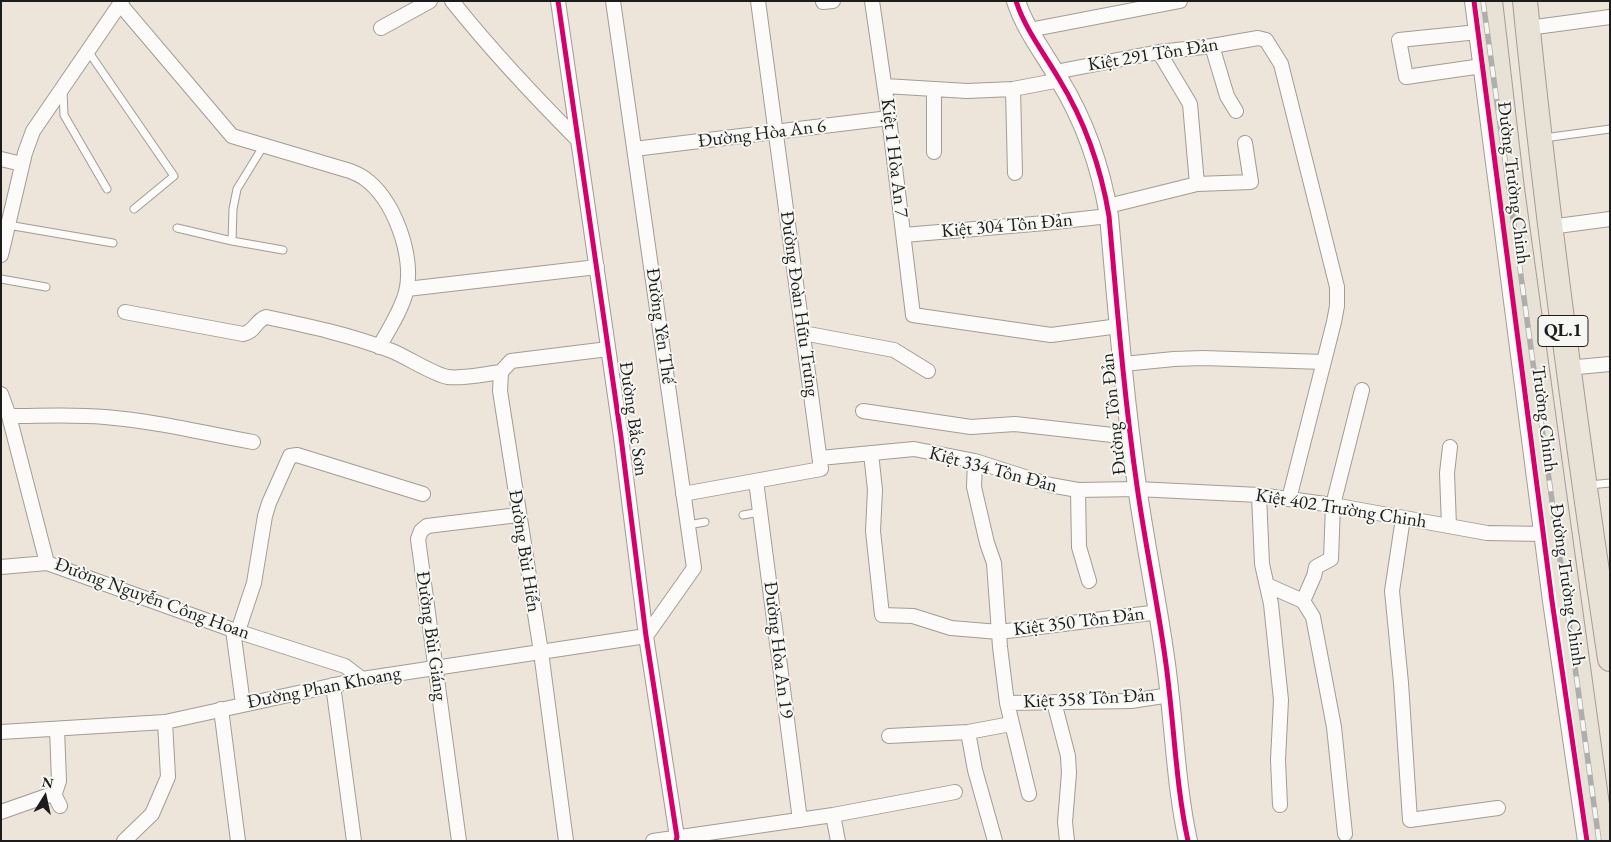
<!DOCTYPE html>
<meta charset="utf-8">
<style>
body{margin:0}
#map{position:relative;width:1611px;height:842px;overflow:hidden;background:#ede4da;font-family:"EB Garamond",serif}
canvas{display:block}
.frame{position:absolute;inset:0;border:2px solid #1c1c1c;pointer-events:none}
.north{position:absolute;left:20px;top:772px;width:50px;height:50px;-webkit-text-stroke:4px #f6f6f2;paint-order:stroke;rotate:10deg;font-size:14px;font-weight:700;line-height:20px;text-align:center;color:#1c1c1c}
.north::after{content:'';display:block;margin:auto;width:18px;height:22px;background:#1c1c1c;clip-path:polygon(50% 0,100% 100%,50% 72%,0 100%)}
</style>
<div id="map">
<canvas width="1611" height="842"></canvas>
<div class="frame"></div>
<div class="north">N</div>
</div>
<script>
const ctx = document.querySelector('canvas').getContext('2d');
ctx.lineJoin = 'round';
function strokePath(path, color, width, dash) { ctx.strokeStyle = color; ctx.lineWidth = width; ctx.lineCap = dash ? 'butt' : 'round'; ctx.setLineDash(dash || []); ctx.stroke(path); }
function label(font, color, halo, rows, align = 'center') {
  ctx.font = font + ' "EB Garamond",serif'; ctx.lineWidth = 4; ctx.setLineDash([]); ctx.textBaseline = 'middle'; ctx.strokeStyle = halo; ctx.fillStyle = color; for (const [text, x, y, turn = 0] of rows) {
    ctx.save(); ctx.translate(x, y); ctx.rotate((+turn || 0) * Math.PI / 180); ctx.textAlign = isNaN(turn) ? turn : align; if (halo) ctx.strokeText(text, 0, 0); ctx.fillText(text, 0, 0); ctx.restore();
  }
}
const service = new Path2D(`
 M88,51l86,125 -40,33
 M63,91l1,24 43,74
 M1544,138l66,-9
 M8,225l105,18
 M177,228l55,13 51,9
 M232,241l1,-32 4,-20 27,-44
 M1,279l45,8
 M1589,485l21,-2
 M743,515l17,-3
 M688,525l17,-3`);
const minor = new Path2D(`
 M452,1c39,49 82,95 126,139
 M558,1l63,436 25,199 31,201 -1,4
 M613,1l81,567 -48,68
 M872,1l17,117 24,197 138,20 68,-9
 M823,2l10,-1
 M120,4l112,132 118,35c5,2 10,4 14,7 30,21 51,79 42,114 -5,19 -17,37 -27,55
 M381,28l49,-27
 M1528,28l82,-11
 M1029,30l151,-29
 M1478,32l-79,8 7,37 76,-11
 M1212,46l15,50 9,15
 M1159,52l31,52 7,80
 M1055,72l104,-20 53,-6 46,-8 8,2 15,24 56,223v19l-3,16 -45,177
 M885,86l82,5 46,-2 47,-9
 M1013,89l2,84
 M634,149l255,-31
 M934,152v-63
 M1,159l21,5
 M1108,206l89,-22 54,-2 -6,-39
 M1550,227l60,-8
 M904,235l141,-12 64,-7
 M1,255l24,-102 8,-22 89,-130
 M407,289l190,-22
 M125,312l118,22c12,-2 12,-13 23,-17 43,9 85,18 126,34 15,6 42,24 56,26 15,2 37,-3 53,-5
 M803,333l91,17 34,21
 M1123,364l51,-5 29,-1 121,4
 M1567,368l43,-4
 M1,394l8,22 38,147 186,67 112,36 17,13
 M863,411l108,16 44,-3 115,13
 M9,416c32,0 65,-2 96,1 50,4 99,16 148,25
 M871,453l4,37 -2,41 9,84 31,1 38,12 48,4 160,-20
 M820,458l94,-9 61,12 75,24 28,5 59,-1 122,6 74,10 154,28 57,1
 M975,461l-1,26 13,56 7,20 6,84 7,56 22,91
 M756,481l44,339
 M1078,490l1,57 10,34
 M683,494l138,-25 -63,-468
 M1259,495l3,69 9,40 10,96 -3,60 2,45
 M1403,518l-11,73 9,92 9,137 88,-12
 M1449,526l-2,-53 3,-26
 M1,567l46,-4
 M1267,585l36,16 10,16 21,110 11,107
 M1303,601l11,-25 2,-9 15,-8 2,-54 29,-115
 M233,630l10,74
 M238,631l16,-48 11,-67 4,-13 21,-47 7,-1 126,39
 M333,685l21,156
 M1054,702l14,54 1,17 -4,49 2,19
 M1007,703l124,-2 39,-6
 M221,709l17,132
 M1,732l164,-10 197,-43 284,-43
 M968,732l7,38 20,71
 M889,736l79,-4 43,-8
 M54,794l6,12
 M1,812l54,-19 4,-12 -2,-52
 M833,815l5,26
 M124,841l28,-27 16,-37 -3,-55
 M459,841l-41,-302 3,-8 6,-5 91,-11
 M566,841l-25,-189 -41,-261 1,-19 10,-11 97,-12
 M653,841l180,-26 122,-23`);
const tertiary = new Path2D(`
 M1016,1c9,28 28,52 43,78 25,41 42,89 50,137 8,90 15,180 28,270 8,57 20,114 28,171 9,61 10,124 23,184
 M1474,1l78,600 35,240`);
const trunk = new Path2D(`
 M1490,1l22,188 90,652
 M1525,1c22,220 52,439 85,658`);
const rail = new Path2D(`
 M1483,1l116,840`);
const cycleway = new Path2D(`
 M558,1l63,436 25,199 31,201 -1,4
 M1016,1c9,28 28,52 43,78 25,41 42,89 50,137 8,90 15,180 28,270 8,57 20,114 28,171 9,61 10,124 23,184
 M1474,1l78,600 35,240`);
const shields = [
 [1563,331,50]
];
const shieldNames = [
 ["QL.1",1563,331]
];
const streetNames = [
 ["Kiệt 291 Tôn Đản",1153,55,-9],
 ["Đường Hòa An 6",762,134,-7],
 ["Kiệt 1 Hòa An 7",894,158,83],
 ["Đường Trường Chinh",1513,183,83],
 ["Kiệt 304 Tôn Đản",1007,226,-5],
 ["Đường Đoàn Hữu Trưng",799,304,82],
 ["Đường Yên Thế",660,326,82],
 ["Đường Tôn Đản",1114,414,-96],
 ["Đường Bắc Sơn",633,419,82],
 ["Trường Chinh",1544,419,83],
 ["Kiệt 334 Tôn Đản",993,470,15],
 ["Kiệt 402 Trường Chinh",1341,509,9],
 ["Đường Bùi Hiển",524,551,81],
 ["Đường Trường Chinh",1567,585,82],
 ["Đường Nguyễn Công Hoan",152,599,20],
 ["Kiệt 350 Tôn Đản",1079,622,-7],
 ["Đường Bùi Giáng",431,636,82],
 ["Đường Hòa An 19",778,650,83],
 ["Đường Phan Khoang",324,688,-11],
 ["Kiệt 358 Tôn Đản",1089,699,-3]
];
strokePath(service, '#a29c97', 9);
strokePath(minor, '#a29c97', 16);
strokePath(tertiary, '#a29c97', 20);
strokePath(trunk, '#a29c97', 26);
strokePath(service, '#fcfbf9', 7);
strokePath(minor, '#fcfbf9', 14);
strokePath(tertiary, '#fcfbf9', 18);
strokePath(trunk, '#e8e1d6', 24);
strokePath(rail, '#afaeac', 5.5);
strokePath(rail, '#f6f6f2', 4, [11]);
strokePath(cycleway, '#d6006c', 5);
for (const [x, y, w] of shields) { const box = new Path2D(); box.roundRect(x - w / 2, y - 15.5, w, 31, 4); ctx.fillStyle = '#f6f6f2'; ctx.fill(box); strokePath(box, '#1c1c1c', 1); }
label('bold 18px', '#1c1c1c', null, shieldNames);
label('19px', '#1c1c1c', '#f6f6f2', streetNames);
</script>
